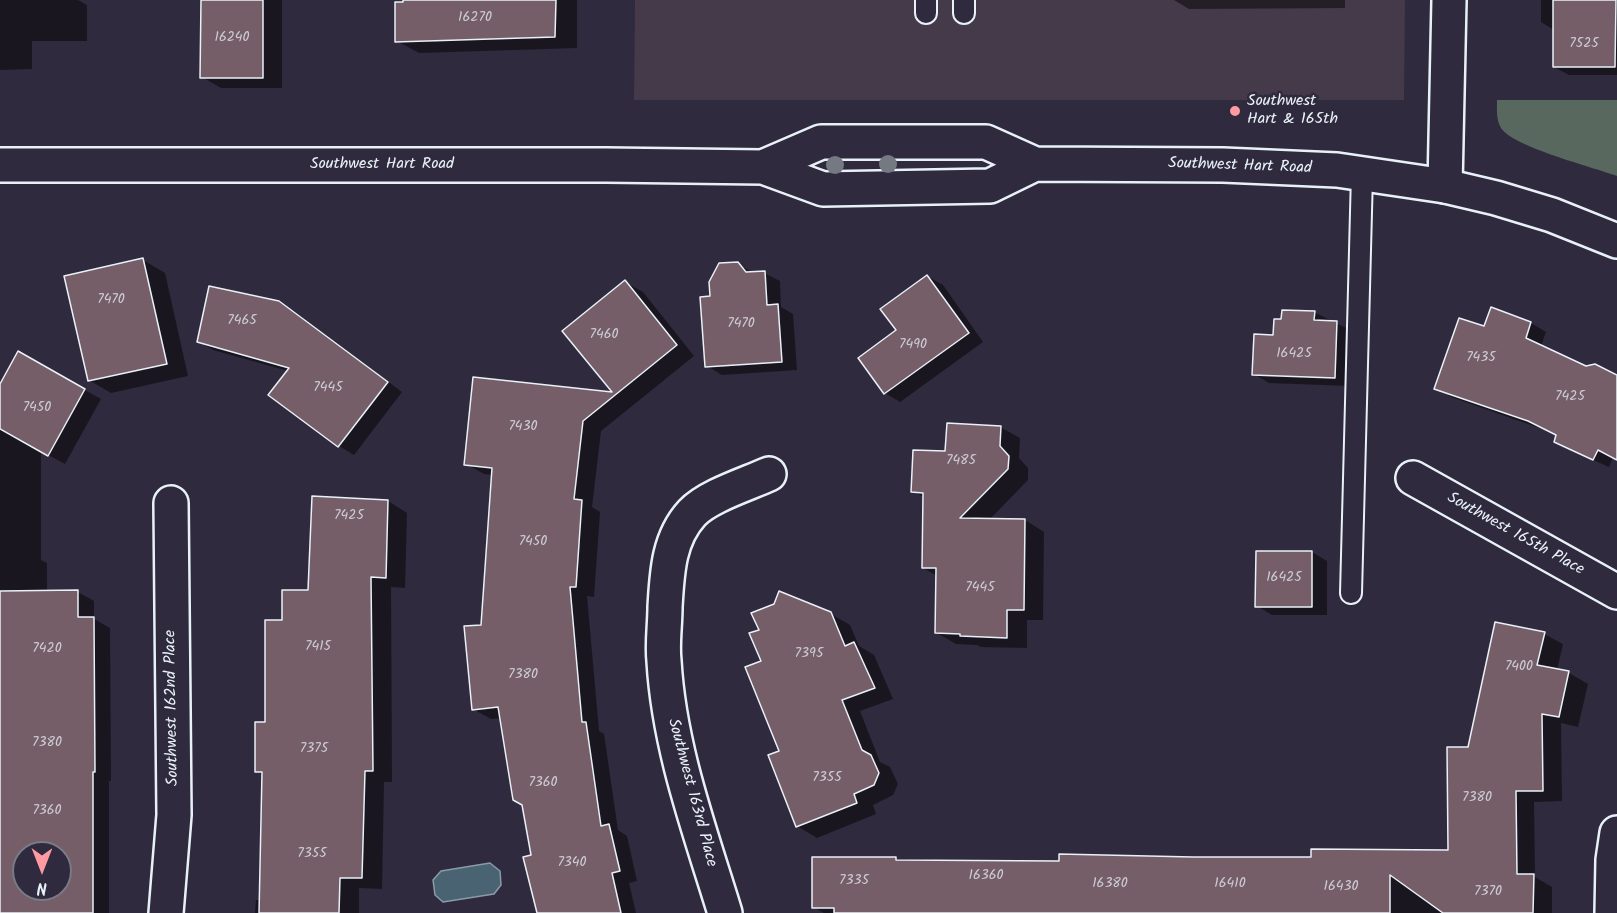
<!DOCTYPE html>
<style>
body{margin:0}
#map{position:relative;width:1617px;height:913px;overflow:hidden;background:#2f2a3d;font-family:Kalam,sans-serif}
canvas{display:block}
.north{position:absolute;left:12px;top:841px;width:60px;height:60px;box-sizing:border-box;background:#2f2a3d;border:2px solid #797a88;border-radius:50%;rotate:180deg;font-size:16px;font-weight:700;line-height:24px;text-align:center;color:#e8f1f8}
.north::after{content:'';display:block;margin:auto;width:21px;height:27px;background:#ff9aa2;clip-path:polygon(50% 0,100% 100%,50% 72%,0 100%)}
</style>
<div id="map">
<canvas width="1617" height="913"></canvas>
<div class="north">N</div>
</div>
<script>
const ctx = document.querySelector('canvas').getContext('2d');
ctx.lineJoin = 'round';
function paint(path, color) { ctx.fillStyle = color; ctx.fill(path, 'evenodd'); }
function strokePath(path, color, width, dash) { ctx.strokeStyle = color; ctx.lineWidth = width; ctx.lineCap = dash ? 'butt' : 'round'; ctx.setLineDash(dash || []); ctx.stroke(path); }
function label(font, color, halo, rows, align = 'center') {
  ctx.font = font + ' Kalam,sans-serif'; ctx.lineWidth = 5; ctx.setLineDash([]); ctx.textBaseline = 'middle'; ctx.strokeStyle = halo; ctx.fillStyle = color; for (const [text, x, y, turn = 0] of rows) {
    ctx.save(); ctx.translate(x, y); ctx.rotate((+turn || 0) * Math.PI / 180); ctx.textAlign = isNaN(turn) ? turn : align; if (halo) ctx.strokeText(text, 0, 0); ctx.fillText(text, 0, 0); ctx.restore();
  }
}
const built = new Path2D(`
 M635,0h770l-1,100h-770z`);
const green = new Path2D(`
 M1497,100h120v76c-24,-9 -104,-29 -116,-48 -5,-8 -4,-19 -4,-28z`);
const water = new Path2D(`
 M490,863l10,8 1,14 -7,9 -51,8 -8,-7 -2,-15 8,-9z`);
const shadow = new Path2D(`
 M0,0h78l9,5v36h-55v28l-32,1z
 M209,0h73v88h-61l-19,-11z
 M404,0h173v48l-158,5 -22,-12z
 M1174,0h171v8l-156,1z
 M1541,0h76v75h-48l-15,-8v-37l-13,-8z
 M143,260l22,13 23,103 -77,17 -22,-13z
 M737,263l16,10h11l16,8 1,26 12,7 4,56 -75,5 -15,-9 4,-68z
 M927,276l16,9 40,57 -83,60 -15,-9 13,-62z
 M625,282l18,10 51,64 -93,75 -9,76 8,5 -6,85 -7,-1 12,135 5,3 14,96 9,6 10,45 -8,2 7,30h-98l-5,-57 -10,-52 -21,-86 -11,1 -18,-10 10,-83 10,-151 -9,-1 -18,-10 150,-71z
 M278,302l16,9 108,81 -48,63 -15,-9 -68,-51 17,-24 -75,-21 -15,-9z
 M1491,309l40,14 15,9 -5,14 44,22 32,9v82l-4,-2 -4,10 -38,-17 -13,-14 -13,-6 -94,-33 -15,-9 49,-60z
 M1314,312l38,19 -2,55 -81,-3 -15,-9 21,-38z
 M19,354l82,45 -36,65 -24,-13v109l6,3v29h31l16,9v18l16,9 1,153h-2v132h-109v-526zM24,853h36v36h-36z
 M1000,427l20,11 -1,20 9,10v12l-39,40h36l19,12 -1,88h-16v28l-46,-1 -4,-2 -21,-1 -19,-11v-57l-14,-8 2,-70 -12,-7 34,-39z
 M388,501l19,12 -2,75 -14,-1 1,195h-8l-2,107 -23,-1v25h-104l1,-13h5l2,-125 -6,-4 9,-48 17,-102z
 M1312,552l15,9v54h-55l-15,-9z
 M831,614l19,11 9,21 15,9 19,44 -33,12 20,51 10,5 8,17 -5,11 -20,10 3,9 -59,24 -20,-12 -27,-70 11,-4 -18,-90z
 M1544,634l19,10 -6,26 12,3 19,11 -10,43 -17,-4 1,78 -28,1 1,75 17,10v26h-728l-11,-6 82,-48 5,2 160,2 133,-5h120l137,-6 19,-104z`);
const building = new Path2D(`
 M201,0h62v78h-63z
 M403,0h153l-1,37 -160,5v-40h8z
 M1553,0h63l-1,67h-62z
 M143,258l24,106 -79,17 -24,-105z
 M738,262l8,10 19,-1 2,34 11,-1 4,58 -77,5 -5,-70 10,-1 -1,-14 10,-19z
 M927,275l42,58 -85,61 -26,-36 38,-28 -16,-21z
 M625,280l52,65 -94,76 -9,78 8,1 -6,87h-6l12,135h4l15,104 8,-2 11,47 -8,2 9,40h-84l-14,-56 8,-2 -9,-50 -9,-5 -15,-93 -26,3 -8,-84 17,-1 11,-157 -28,-3 9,-88 139,15 -50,-61z
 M209,286l70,15 109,81 -50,65 -70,-52 21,-27 -92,-26z
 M1491,307l40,15 -5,16 60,28 9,-2 22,11v85l-19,-10 -5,10 -39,-18 2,-7 -28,-14 -94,-32 25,-71 25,8z
 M1282,310l33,1 -1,9 23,1 -2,57 -83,-3 2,-41 19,1 1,-16h7z
 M18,351l67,38 -37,67 -48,-27v-45z
 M947,423l54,3 -1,20 9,10 -1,13 -48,49 65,1 -1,91h-17v28l-47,-2v-2l-25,-1 1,-65h-14l1,-75 -12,-1 2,-42 32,1z
 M312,496l76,4 -2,78 -15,-1 2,194h-8l-3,107h-22l-1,35h-80l3,-141h-7v-50h10v-102h17v-30h26z
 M1256,551h56v56h-57z
 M78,590v27h16l1,155h-2v141h-93v-322zM24,853h36v36h-36z
 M779,591l52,21 14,34 9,-4 21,46 -33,12 20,50 9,5 8,18 -5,12 -20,9 3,9 -61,24 -28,-72 11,-4 -34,-84 16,-6 -12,-28 10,-3 -8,-17 23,-9z
 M1495,622l50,10 -8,33 32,6 -10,46 -17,-3 1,77h-27l1,83h17l-1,39h-90l-53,-38v38h-556v-5h-22v-51h84v3l163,1v-7l134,3h118v-8l137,1 -1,-103h21z`);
const service = new Path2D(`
 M926,13v-13
 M964,13v-13
 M1351,593l11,-419`);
const minor = new Path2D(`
 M1445,186l4,-186
 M1413,478l204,114
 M166,913l8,-98 -3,-312
 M725,913c-25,-82 -56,-165 -61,-252 -2,-17 1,-36 1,-54 2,-33 3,-68 27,-94 16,-17 55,-29 77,-39
 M1612,913l1,-53 4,-27`);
const secondary = new Path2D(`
 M0,165h606l157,2 60,22 167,-3 45,-22
 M763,167l58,-25h165l49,22 188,1 114,5 108,16 51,12 56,17 65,26`);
const trees = [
 [888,164],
 [835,165]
];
const markers = [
 [1235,111,6,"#ff9aa2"]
];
const numberNames = [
 ["16270",475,19],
 ["16240",232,39],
 ["7525",1584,45],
 ["7470",111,301],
 ["7465",242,322],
 ["7470",741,325],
 ["7460",604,336],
 ["7490",913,346],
 ["16425",1294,355],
 ["7435",1481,359],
 ["7445",328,389],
 ["7425",1570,398],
 ["7450",37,409],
 ["7430",523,428],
 ["7485",961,462],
 ["7425",349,517],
 ["7450",533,543],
 ["16425",1284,579],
 ["7445",980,589],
 ["7415",318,648],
 ["7420",47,650],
 ["7395",809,655],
 ["7400",1519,668],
 ["7380",523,676],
 ["7380",47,744],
 ["7375",314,750],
 ["7355",827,779],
 ["7360",543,784],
 ["7380",1477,799],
 ["7360",47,812],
 ["7355",312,855],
 ["7340",572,864],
 ["16360",986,877],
 ["7335",854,882],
 ["16380",1110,885],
 ["16410",1230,885],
 ["16430",1341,888],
 ["7370",1488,893]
];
const poiNames = [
 ["Southwest",1247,102],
 ["Hart & 165th",1247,120]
];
const streetNames = [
 ["Southwest Hart Road",382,165],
 ["Southwest Hart Road",1240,167,2],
 ["Southwest 165th Place",1515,535,29],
 ["Southwest 162nd Place",173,708,-91],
 ["Southwest 163rd Place",691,793,75]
];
paint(built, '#443a4a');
paint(green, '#59685f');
paint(water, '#4a6372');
strokePath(water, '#899ca8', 1.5);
paint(shadow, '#0007');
paint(building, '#765e68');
strokePath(building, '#e8f1f8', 1.5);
strokePath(service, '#e8f1f8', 24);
strokePath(minor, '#e8f1f8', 38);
strokePath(secondary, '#e8f1f8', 38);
strokePath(service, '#2f2a3d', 20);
strokePath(minor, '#2f2a3d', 33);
strokePath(secondary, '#2f2a3d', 33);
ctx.fillStyle = '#757982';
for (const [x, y] of trees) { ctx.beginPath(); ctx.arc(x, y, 9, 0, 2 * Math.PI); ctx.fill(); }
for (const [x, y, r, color] of markers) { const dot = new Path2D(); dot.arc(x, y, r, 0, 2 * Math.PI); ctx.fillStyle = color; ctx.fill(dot); strokePath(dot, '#2f2a3d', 2); }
label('14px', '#ccccd4', null, numberNames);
label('16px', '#e8f1f8', '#2f2a3d', poiNames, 'left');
label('16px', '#e8f1f8', '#2f2a3d', streetNames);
</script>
